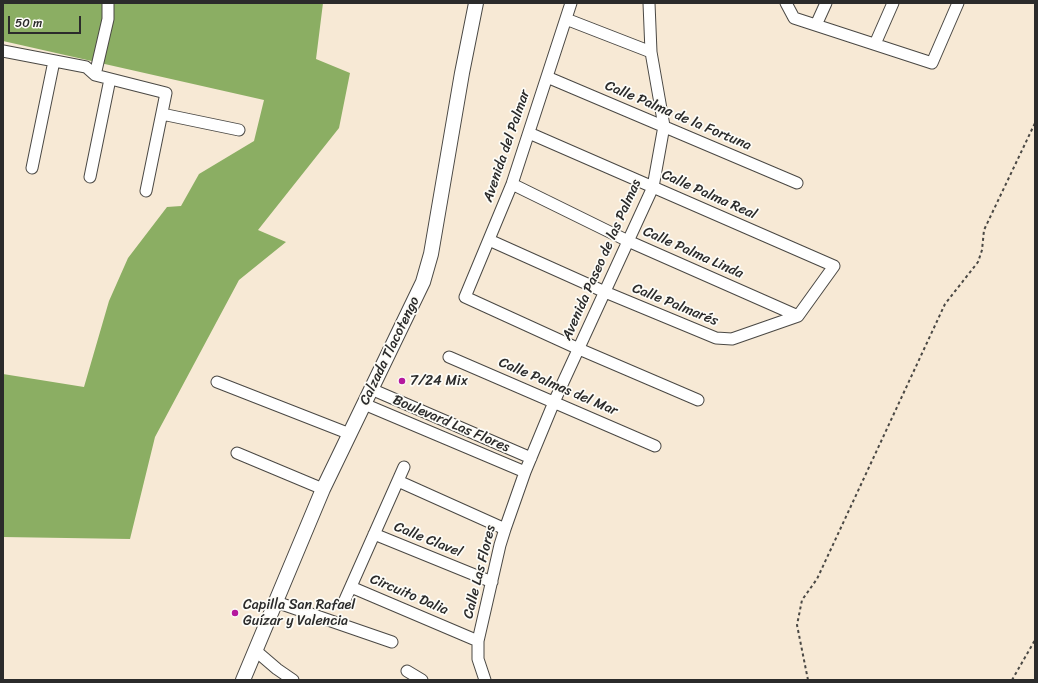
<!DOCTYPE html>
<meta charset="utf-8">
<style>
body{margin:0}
#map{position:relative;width:1038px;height:683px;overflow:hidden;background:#f7e9d5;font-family:Sriracha,sans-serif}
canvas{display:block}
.frame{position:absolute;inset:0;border:4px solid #2b2b2b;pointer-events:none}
.scale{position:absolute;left:8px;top:16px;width:73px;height:18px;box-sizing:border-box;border:2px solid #2b2b2b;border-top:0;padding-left:5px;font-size:12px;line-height:14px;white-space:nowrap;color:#2b2b2b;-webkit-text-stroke:3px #fdfcf7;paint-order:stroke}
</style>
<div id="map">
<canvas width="1038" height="683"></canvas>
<div class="frame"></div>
<div class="scale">50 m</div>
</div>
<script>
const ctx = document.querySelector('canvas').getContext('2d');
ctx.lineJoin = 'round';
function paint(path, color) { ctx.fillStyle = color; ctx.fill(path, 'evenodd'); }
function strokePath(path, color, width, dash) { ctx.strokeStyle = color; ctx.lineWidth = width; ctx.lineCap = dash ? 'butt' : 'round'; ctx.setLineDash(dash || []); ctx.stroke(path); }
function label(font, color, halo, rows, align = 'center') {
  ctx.font = font + ' Sriracha,sans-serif'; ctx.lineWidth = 3.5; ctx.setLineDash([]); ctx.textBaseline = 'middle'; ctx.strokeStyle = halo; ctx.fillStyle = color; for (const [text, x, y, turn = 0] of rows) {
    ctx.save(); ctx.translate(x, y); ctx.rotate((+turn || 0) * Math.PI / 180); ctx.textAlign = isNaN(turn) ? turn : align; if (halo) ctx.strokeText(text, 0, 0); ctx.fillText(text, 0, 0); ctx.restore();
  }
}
const forest = new Path2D(`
 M3,3h320l-7,56 34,14 -11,55 -81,102 28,12 -47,38 -84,157 -25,102 -127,-2v-163l81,13 25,-86 19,-43 39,-51 14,-1 18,-32 55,-33 10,-41 -261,-59z`);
const path = new Path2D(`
 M808,680l-11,-55 5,-25 15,-21 128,-275 33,-42 4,-12 2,-20 51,-107
 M1012,680l23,-40`);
const minor = new Path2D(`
 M571,3l-59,181 -47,113 114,52 119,51
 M786,3l8,15 138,45 26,-60
 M566,19l85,33
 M816,25l10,-22
 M875,44l18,-41
 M3,51l83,16 9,8 71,18 -20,98
 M95,75l13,-56v-16
 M547,77l250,106
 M162,114l77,16
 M32,168l22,-107
 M90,177l20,-98
 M512,184l116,57 170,75
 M489,240l116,52 111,46 16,1 66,-23 36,-50 -305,-133
 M449,357l206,89
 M217,382l133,52
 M371,389l160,69
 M364,404l161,68
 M237,453l86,36
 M398,481l107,48
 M374,534l118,48
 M351,587l127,54
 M276,602l116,40
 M344,602l60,-135
 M256,651l21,18 16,11
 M407,671l15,9
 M485,680l-7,-21v-18l22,-96 5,-16 20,-57 29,-70 99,-215 11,-61 -13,-74 -2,-49`);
const tertiary = new Path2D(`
 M243,680l80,-191 100,-207 8,-28 31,-181 14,-70`);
const markers = [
 [402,381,4,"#b5179e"],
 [235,613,4,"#b5179e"]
];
const streetNames = [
 ["Calle Palma de la Fortuna",678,116,23],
 ["Avenida del Palmar",507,146,-71],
 ["Calle Palma Real",709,195,24],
 ["Calle Palma Linda",693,253,24],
 ["Avenida Paseo de las Palmas",602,260,-66],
 ["Calle Palmarés",675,305,22],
 ["Calzada Tlacotengo",390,351,-64],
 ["Calle Palmas del Mar",558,387,23],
 ["Boulevard Las Flores",451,424,23],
 ["Calle Clavel",428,540,22],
 ["Calle Las Flores",480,572,-76],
 ["Circuito Dalia",409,595,23]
];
const poiNames = [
 ["7/24 Mix",410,381],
 ["Capilla San Rafael",243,605],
 ["Guízar y Valencia",243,621]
];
paint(forest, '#8bae63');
strokePath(minor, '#4a4844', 13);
strokePath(tertiary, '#4a4844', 16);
strokePath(path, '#4a4844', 2, [3, 3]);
strokePath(minor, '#fff', 11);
strokePath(tertiary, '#fff', 14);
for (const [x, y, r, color] of markers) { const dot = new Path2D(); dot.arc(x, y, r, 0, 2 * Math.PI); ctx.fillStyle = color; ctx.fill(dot); strokePath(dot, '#fdfcf7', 1.5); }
label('14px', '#2b2b2b', '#fdfcf7', streetNames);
label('14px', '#2b2b2b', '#fdfcf7', poiNames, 'left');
</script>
